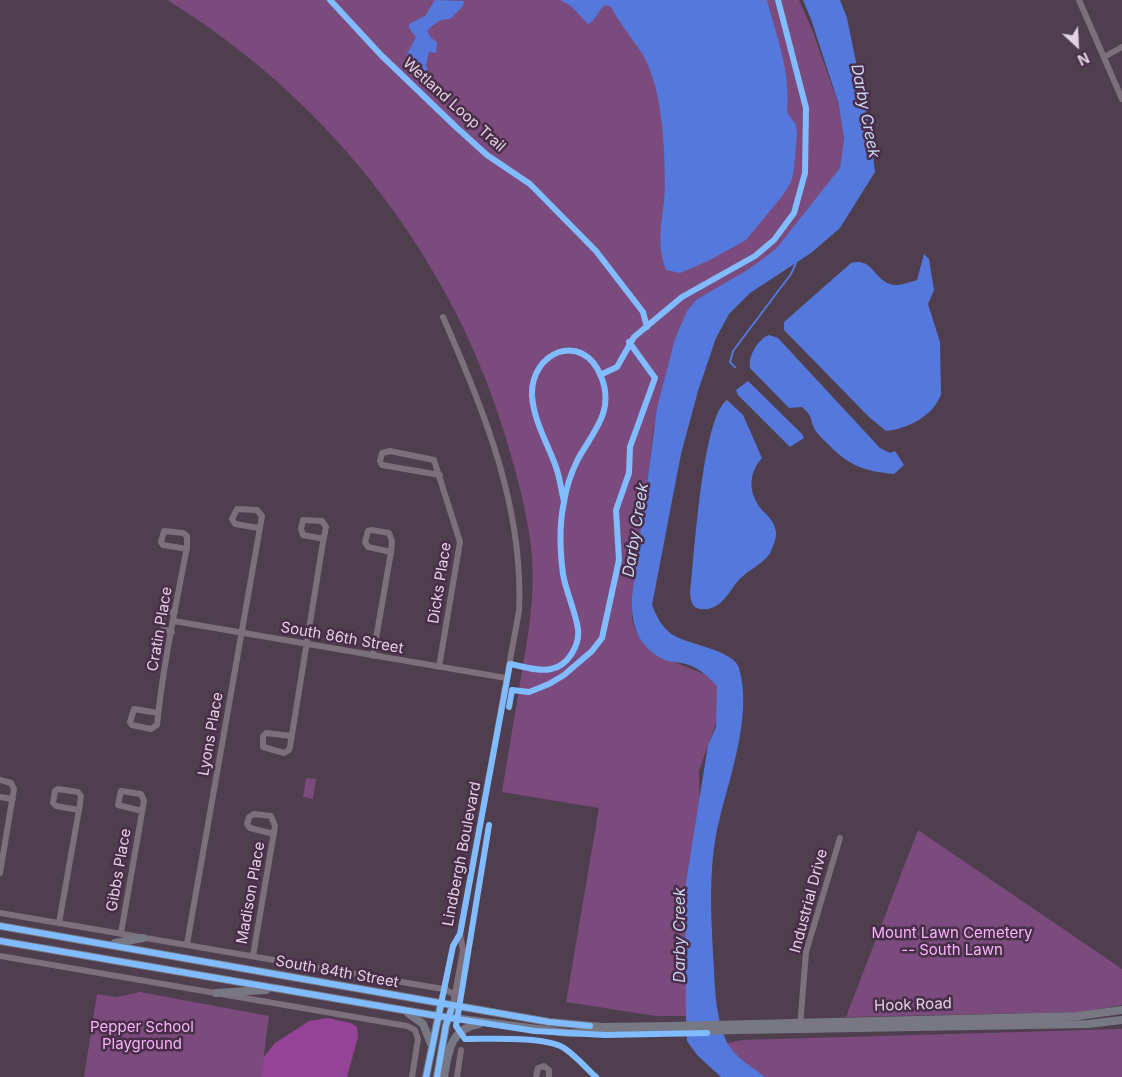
<!DOCTYPE html>
<style>
body{margin:0}
#map{position:relative;width:1122px;height:1077px;overflow:hidden;background:#4e3e4e;font-family:Inter,sans-serif}
canvas{display:block}
.north{position:absolute;left:1052px;top:20px;width:50px;height:50px;-webkit-text-stroke:4px #492e49;paint-order:stroke;rotate:155deg;font-size:14px;font-weight:700;line-height:20px;text-align:center;color:#e3d2e2}
.north::after{content:'';display:block;margin:auto;width:18px;height:22px;background:#e3d2e2;clip-path:polygon(50% 0,100% 100%,50% 72%,0 100%)}
</style>
<div id="map">
<canvas width="1122" height="1077"></canvas>
<div class="north">N</div>
</div>
<script>
const ctx = document.querySelector('canvas').getContext('2d');
ctx.lineJoin = 'round';
function paint(path, color) { ctx.fillStyle = color; ctx.fill(path, 'evenodd'); }
function strokePath(path, color, width, dash) { ctx.strokeStyle = color; ctx.lineWidth = width; ctx.lineCap = dash ? 'butt' : 'round'; ctx.setLineDash(dash || []); ctx.stroke(path); }
function label(font, color, halo, rows, align = 'center') {
  ctx.font = font + ' Inter,sans-serif'; ctx.lineWidth = 5; ctx.setLineDash([]); ctx.textBaseline = 'middle'; ctx.strokeStyle = halo; ctx.fillStyle = color; for (const [text, x, y, turn = 0] of rows) {
    ctx.save(); ctx.translate(x, y); ctx.rotate((+turn || 0) * Math.PI / 180); ctx.textAlign = isNaN(turn) ? turn : align; if (halo) ctx.strokeText(text, 0, 0); ctx.fillText(text, 0, 0); ctx.restore();
  }
}
const green = new Path2D(`
 M167,0h632l12,27 31,87 2,32 -6,33 -21,35 -63,55 -95,137 -6,26 -21,186c7,42 57,45 86,63v36l-19,54 1,51 -15,72 4,122h-33l-90,-14 33,-194 -97,-16c6,-39 13,-77 19,-115 7,-40 14,-80 11,-120 -3,-36 -12,-70 -22,-105 -52,-187 -177,-350 -343,-452z
 M306,778l10,1 -3,20 -10,-2z
 M918,830l204,139v36l-40,7 -236,5z
 M140,992l129,24 -8,61h-177l13,-83 20,3z
 M1122,1029v48h-372l-40,-30 32,-7z`);
const forest = new Path2D(`
 M328,1018l23,5 6,4 1,10 -11,40h-86l2,-19 12,-15 34,-22z`);
const water = new Path2D(`
 M435,0l29,1 -1,5 -13,13c-10,-1 -16,5 -23,12l4,7 6,4 -1,11 -7,-1 -3,13 9,23 -13,-4 -1,-9 -11,-7 3,-10 -7,-2 10,-19 -7,-9v-4l16,-8z
 M560,0h207c10,37 24,74 20,112l9,13 1,9 -3,35 -3,13 -8,13 -37,45 -38,21 -28,12 -14,-3c-12,-33 -1,-55 -1,-87 -1,-42 -2,-91 -22,-128 -10,-16 -23,-31 -32,-48l-6,-2c-7,5 -9,16 -17,19l-17,-18z
 M803,0h37l7,18 23,113 5,41 -35,56 -29,25 -61,40 -21,21 -13,24 -18,53 -17,63 -29,151c5,12 10,23 21,30 16,10 61,15 66,33 15,50 -13,117 -23,167 -7,39 -5,79 -3,117 2,29 1,59 12,86 7,18 26,28 40,39h-44l-24,-22 -10,-14 -1,-24 -1,-128 23,-144 8,-18 1,-41c-10,-11 -20,-20 -35,-23 -6,-1 -14,-1 -19,-4 -26,-13 -32,-35 -31,-62l25,-189 18,-69 12,-28 9,-11 53,-31 27,-20 64,-81 4,-29 -5,-34 -28,-86z
 M924,254l5,5 5,31 -6,14 12,38 1,52c-7,22 -34,35 -55,37l-17,-14 -85,-87v-8l67,-59c21,-6 22,15 39,21 8,3 20,-2 27,-4z
 M769,335l9,3 102,110 10,5 5,-2 9,14 -10,9c-30,-3 -45,-8 -66,-30 -4,-4 -10,-9 -13,-14 -5,-10 -2,-14 -13,-23l-13,1 -39,-40c-2,-12 8,-29 19,-33z
 M748,381l54,53 2,4 -14,9 -52,-52 -2,-5z
 M727,400l16,15 19,43c-14,16 -14,35 0,52 6,6 13,12 14,22 1,5 -3,14 -5,19 -3,9 -20,18 -28,25 -13,10 -19,36 -43,33 -8,-1 -9,-8 -10,-15 4,-34 12,-178 37,-194z`);
const stream = new Path2D(`
 M735,367l-5,-5 3,-11 58,-77 5,-11`);
const minor = new Path2D(`
 M1079,0l43,99
 M1104,57l18,-10
 M174,621l332,57
 M172,632l-8,-3 -3,-10 6,-7h8
 M373,656l18,-104 1,-11 -3,-8 -17,-3 -4,1 -3,11 3,5 23,5
 M439,667l21,-125 -26,-82 -44,-9 -8,2 -2,8 2,4 58,10
 M158,713l-24,-4 -4,13 2,3 19,4 6,-4c6,-60 19,-120 30,-178v-11l-4,-3 -19,-2 -3,11 2,3 24,4
 M291,736l-25,-3 -3,3v11l21,6 5,-3 1,-3 33,-205 3,-15 -4,-6 -19,-1 -2,9 2,6 21,4
 M0,780l11,3 3,6 -14,84
 M0,797l13,2
 M0,913l431,74 13,2 11,6
 M59,923l21,-119 1,-8 -3,-4 -20,-3 -3,2 -2,12 3,3 23,4
 M121,933l23,-132 -3,-7 -20,-3 -3,14 24,6
 M187,944l75,-428 -5,-6 -20,-1 -5,10 3,5 24,4
 M0,956l407,70 8,4 3,9 -6,38
 M253,956l1,-6 21,-124 -4,-10 -17,-2 -5,3 -2,7 3,4 24,6
 M441,1003l12,-57 7,-12 59,-323c5,-103 -35,-201 -76,-294
 M453,1005l10,-55 -3,-16
 M800,1027l6,-75 34,-114
 M457,1077l4,-27
 M536,1077l2,-9 6,-2 5,4v7`);
const major = new Path2D(`
 M0,926l549,96 53,5 69,-1 407,-10 44,-6
 M0,941l438,75 130,17 520,-9 34,-4
 M115,943l28,-5
 M216,993l50,-3
 M408,1013l15,11 8,20
 M426,1077l15,-74
 M437,1077l9,-52 7,-20
 M444,1077c4,-25 6,-48 35,-53`);
const cycleway = new Path2D(`
 M330,0l51,55 75,72 31,28 43,29 66,67 47,61 4,15
 M600,375l17,-8 17,-30 48,-40 73,-41 19,-16 20,-27 11,-40 1,-65 -28,-108
 M509,707l3,-17 17,2 20,-8 15,-9 28,-24 10,-13 17,-78 -3,-50 13,-37 1,-26 25,-69 -26,-36
 M489,825l-33,201 9,13c24,0 81,-3 99,9 12,8 22,20 32,29
 M0,926l549,96 41,4
 M0,941l438,75 97,15 70,4 102,-2
 M426,1077l27,-131 7,-12 50,-270c12,2 28,8 41,5 17,-3 29,-24 27,-40 -3,-19 -12,-37 -15,-55 -3,-23 -4,-49 1,-72 2,-13 8,-31 14,-43 16,-29 37,-48 23,-83 -19,-46 -71,-24 -69,20 2,26 16,48 24,71 4,11 5,23 8,34
 M437,1077l9,-52 5,-15`);
const streetNames = [
 ["Wetland Loop Trail",454,105,42],
 ["Dicks Place",440,583,-81],
 ["Cratin Place",160,629,-80],
 ["South 86th Street",342,638,10],
 ["Lyons Place",211,734,-80],
 ["Lindbergh Boulevard",462,854,-79],
 ["Gibbs Place",119,870,-80],
 ["Madison Place",251,893,-80],
 ["Industrial Drive",809,901,-75],
 ["South 84th Street",337,972,10],
 ["Hook Road",913,1005,-2]
];
const parkNames = [
 ["Mount Lawn Cemetery",952,933],
 ["-- South Lawn",952,950],
 ["Pepper School",142,1027],
 ["Playground",142,1044]
];
const waterNames = [
 ["Darby Creek",865,111,79],
 ["Darby Creek",636,530,-81],
 ["Darby Creek",680,935,-90]
];
paint(green, '#7b4b7d');
paint(forest, '#944397');
paint(water, '#5578dc');
strokePath(stream, '#5578dc', 2);
strokePath(minor, '#7c707c', 6);
strokePath(major, '#777883', 8);
strokePath(cycleway, '#80bcff', 6);
label('15px', '#e3d2e2', '#492e49', streetNames);
label('15px', '#f8b4f9', '#492e49', parkNames);
label('italic 16px', '#cbd7f2', '#492e49', waterNames);
</script>
